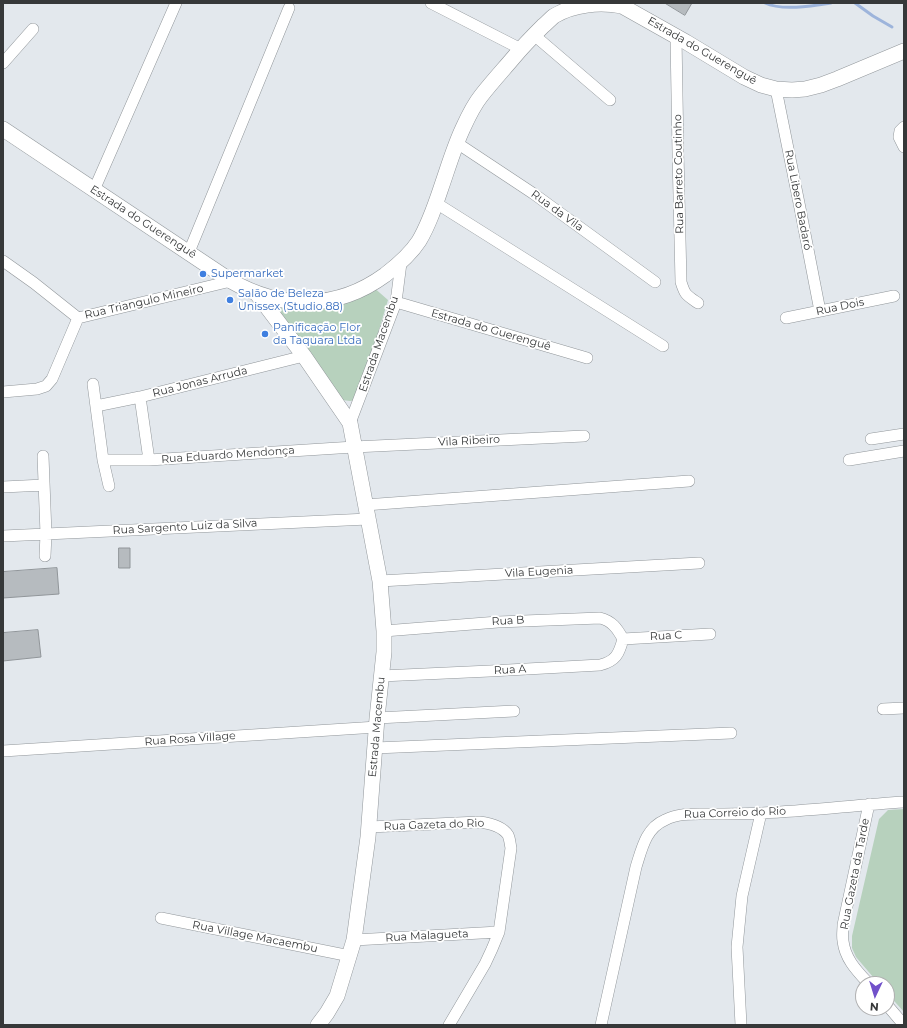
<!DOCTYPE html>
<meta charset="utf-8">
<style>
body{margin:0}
#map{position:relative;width:907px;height:1028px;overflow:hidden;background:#e3e8ed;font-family:Montserrat,sans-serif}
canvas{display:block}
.frame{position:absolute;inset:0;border:4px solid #363839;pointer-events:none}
.north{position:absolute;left:855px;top:976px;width:40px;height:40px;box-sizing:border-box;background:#fff;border:1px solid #afafb0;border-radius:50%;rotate:184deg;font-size:11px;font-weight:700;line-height:16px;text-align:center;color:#363839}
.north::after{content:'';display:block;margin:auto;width:14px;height:18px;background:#7151ca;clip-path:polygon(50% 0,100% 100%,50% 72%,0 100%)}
</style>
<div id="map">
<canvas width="907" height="1028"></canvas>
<div class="frame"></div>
<div class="north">N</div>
</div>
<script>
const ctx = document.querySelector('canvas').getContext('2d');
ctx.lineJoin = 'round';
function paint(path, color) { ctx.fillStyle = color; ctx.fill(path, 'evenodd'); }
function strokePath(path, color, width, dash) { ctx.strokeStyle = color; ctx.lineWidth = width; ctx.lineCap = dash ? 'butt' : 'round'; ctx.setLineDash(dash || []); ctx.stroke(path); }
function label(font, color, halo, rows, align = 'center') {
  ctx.font = font + ' Montserrat,sans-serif'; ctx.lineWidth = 3.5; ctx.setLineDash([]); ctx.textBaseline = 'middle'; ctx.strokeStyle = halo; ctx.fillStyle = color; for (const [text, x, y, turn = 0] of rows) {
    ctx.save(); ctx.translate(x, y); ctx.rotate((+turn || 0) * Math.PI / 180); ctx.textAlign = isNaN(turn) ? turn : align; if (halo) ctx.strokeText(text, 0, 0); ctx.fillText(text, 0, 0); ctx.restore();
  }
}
const green = new Path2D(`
 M372,286l16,14 -30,100 -8,1 -8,-1 -77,-101 10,4z
 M904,809v203l-17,-19v-9h-8l-23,-27 -4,-9v-12l27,-117 9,-9z`);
const stream = new Path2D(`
 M765,3c17,8 47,3 66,0
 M855,3l18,13 19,11`);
const building = new Path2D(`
 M665,3h27l-7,12z
 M119,548h11v20h-11z
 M57,568l2,26 -56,4v-26z
 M38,630l3,27 -38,4v-28z`);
const street = new Path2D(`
 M431,3l90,46
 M534,35l76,65
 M676,37l2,116 3,129c4,13 5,13 17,21
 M3,63l30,-34
 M776,89l24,119 20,103
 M904,127l-4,4 -1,6 5,10
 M457,143l77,51 121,88
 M94,190l82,-187
 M436,203l227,143
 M189,252l100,-244
 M3,261l31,22 44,35 153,-37
 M396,302l191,56
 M786,318l108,-22
 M93,384l10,76 6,26
 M3,392l34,-3 9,-3 6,-7 26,-61
 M140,397l9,63
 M96,406l44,-9 164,-41
 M350,423l46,-121 5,-39
 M871,439l33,-5
 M43,456l3,78 -1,22
 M103,460h46l205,-13 230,-11
 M849,460l55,-9
 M3,487l41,-2
 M365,505l324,-24
 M3,536l365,-17
 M380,581l319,-18
 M384,631l114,-9 102,-4c12,3 17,10 23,21
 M623,639l87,-5
 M381,676l109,-5 110,-6c16,-4 19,-11 23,-26
 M883,709l21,-1
 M377,718l137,-7
 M375,748l356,-15
 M3,751l374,-24
 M369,827l110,-5c9,1 23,4 29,13 2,4 2,9 3,13l-12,84 -7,17 -7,15 -36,61
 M161,918l189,38
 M354,940l145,-8
 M869,984c-12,-13 -24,-25 -26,-43 -1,-5 0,-11 0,-16l26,-121
 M887,1005l17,20
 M601,1025l35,-158c6,-19 10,-39 29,-47 13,-7 28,-6 42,-6 18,0 36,0 55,-1 47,-2 94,-8 142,-11
 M741,1025l-4,-78 5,-51 19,-83`);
const secondary = new Path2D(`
 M3,129l228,152c51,29 106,29 154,-6 13,-10 25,-20 34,-34 10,-17 16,-35 22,-53 7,-20 13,-41 22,-60 5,-11 10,-22 18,-32 10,-13 22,-26 33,-39 9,-11 19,-21 29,-31 4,-3 7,-7 11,-10 20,-12 46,-14 68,-10l64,36 58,35 17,8 15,4 16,1 13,-1 16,-4 16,-6 67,-28
 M257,294l47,62 46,67 30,158 4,50v21l-7,66 -9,119 -14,103 -17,56 -10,17 -9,12`);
const markers = [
 [203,274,4,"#3f7fe0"],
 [230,300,4,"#3f7fe0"],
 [265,334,4,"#3f7fe0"]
];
const streetNames = [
 ["Estrada do Guerenguê",702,51,30],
 ["Rua Barreto Coutinho",679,174,-91],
 ["Rua Libero Badaró",798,200,79],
 ["Rua da Vila",557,211,36],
 ["Estrada do Guerenguê",143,222,33],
 ["Rua Triangulo Mineiro",144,302,-13],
 ["Rua Dois",840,307,-12],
 ["Estrada do Guerenguê",491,330,16],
 ["Estrada Macembu",379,344,-71],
 ["Rua Jonas Arruda",200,382,-14],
 ["Vila Ribeiro",469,441,-3],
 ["Rua Eduardo Mendonça",228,455,-4],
 ["Rua Sargento Luiz da Silva",185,527,-3],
 ["Vila Eugenia",539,572,-3],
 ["Rua B",508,621,-3],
 ["Rua C",666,636,-3],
 ["Rua A",510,670,-3],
 ["Estrada Macembu",377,727,-85],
 ["Rua Rosa Village",190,739,-4],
 ["Rua Correio do Rio",735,813,-2],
 ["Rua Gazeta do Rio",434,825,-2],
 ["Rua Gazeta da Tarde",855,874,-79],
 ["Rua Malagueta",427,936,-3],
 ["Rua Village Macaembu",255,937,11]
];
const shopNames = [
 ["Supermarket",211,274],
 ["Salão de Beleza",238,294],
 ["Unissex (Studio 88)",238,307],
 ["Panificação Flor",273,328],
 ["da Taquara Ltda",273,341]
];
paint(green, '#b7d1bd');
strokePath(stream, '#9db4db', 3);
paint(building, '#b6bbbf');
strokePath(building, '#909599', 1);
strokePath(street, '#91969a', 12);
strokePath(secondary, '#91969a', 16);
strokePath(street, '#fff', 11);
strokePath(secondary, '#fff', 15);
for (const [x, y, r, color] of markers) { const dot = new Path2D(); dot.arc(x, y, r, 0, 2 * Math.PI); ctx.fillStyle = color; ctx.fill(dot); strokePath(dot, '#fff', 1.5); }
label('11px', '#363839', '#fff', streetNames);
label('11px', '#366cbe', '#fff', shopNames, 'left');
</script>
